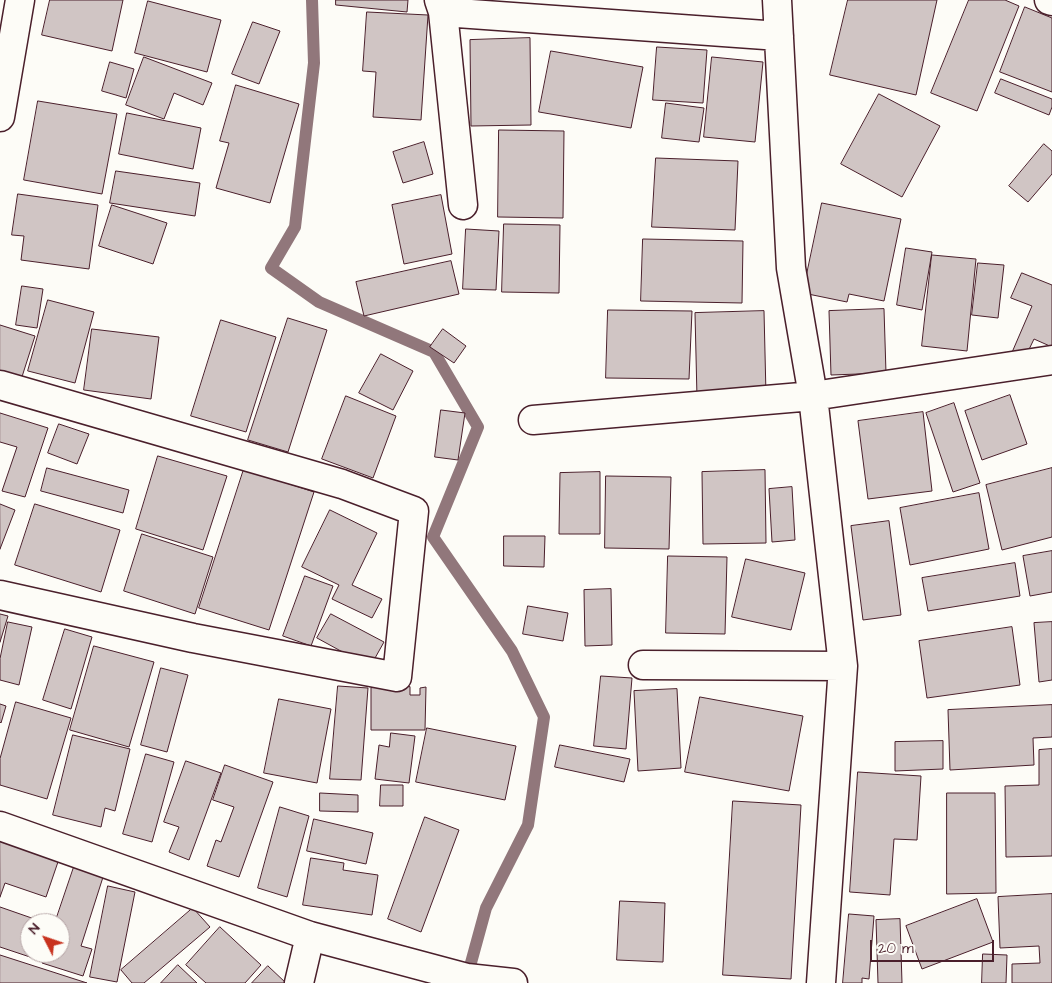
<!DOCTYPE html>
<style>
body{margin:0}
#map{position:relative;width:1052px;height:983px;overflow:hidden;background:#fdfcf7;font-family:"Architects Daughter",sans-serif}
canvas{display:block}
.north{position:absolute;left:20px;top:913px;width:50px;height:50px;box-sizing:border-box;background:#fdfcf7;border:1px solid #b5a4a5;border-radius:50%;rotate:311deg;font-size:14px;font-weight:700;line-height:20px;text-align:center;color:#4a1f2b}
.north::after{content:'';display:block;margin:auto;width:18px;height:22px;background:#c8321e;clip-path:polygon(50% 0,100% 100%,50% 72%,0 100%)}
.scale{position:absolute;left:870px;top:940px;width:124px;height:22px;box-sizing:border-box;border:2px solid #4a1f2b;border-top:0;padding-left:6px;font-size:15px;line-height:18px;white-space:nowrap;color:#4a1f2b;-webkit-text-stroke:4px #fdfcf7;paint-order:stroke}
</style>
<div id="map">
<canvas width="1052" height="983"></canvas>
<div class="north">N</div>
<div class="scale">20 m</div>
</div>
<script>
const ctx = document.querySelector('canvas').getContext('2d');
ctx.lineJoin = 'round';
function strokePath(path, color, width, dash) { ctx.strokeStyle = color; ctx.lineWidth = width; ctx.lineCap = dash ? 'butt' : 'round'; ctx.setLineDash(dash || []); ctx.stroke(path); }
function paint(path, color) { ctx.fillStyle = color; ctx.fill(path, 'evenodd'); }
const stream = new Path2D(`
 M312,0l2,63 -19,164 -24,41 48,34 115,50 44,75 -45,110 79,114 32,66 -16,108 -42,83 -20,73`);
const building = new Path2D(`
 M50,0h73l-11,51 -70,-16z
 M336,0h72l-1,12 -71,-7z
 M848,0h89l-21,95 -86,-20z
 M969,0h36l14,6 -42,105 -46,-18z
 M148,1l73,19 -14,52 -72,-19z
 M1025,7l27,11v74l-52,-20z
 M367,12l61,3 -7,105 -48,-3 3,-45 -13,-1z
 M253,22l27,9 -21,53 -27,-10z
 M530,38l1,87 -60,1 -1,-86z
 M657,47l50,3 -4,53 -50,-3z
 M551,51l92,16 -12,61 -92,-16z
 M144,57l68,26 -9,22 -29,-12 -10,26 -38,-14z
 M712,57l51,5 -8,80 -51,-5z
 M110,62l24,7 -8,29 -24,-7z
 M1001,79l51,20v8l-3,8 -54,-22z
 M236,85l63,19 -29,99 -54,-15 13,-45 -9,-2z
 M879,94l61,32 -38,71 -61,-33z
 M38,101l79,13 -15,80 -78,-14z
 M666,103l38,5 -5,34 -37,-4z
 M127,113l74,15 -8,41 -74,-15z
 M499,130l65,1 -1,87 -65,-1z
 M424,142l9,32 -30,9 -10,-31z
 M1044,144l8,7v23l-24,28 -19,-16z
 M656,158l82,3 -3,69 -83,-3z
 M116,171l84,12 -5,33 -85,-13z
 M18,194l80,11 -9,64 -68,-9 3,-24 -12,-1z
 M441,195l11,59 -48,10 -12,-59z
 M822,203l79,16 -17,82 -35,-7 -2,8 -44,-9z
 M112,205l55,18 -14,41 -54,-18z
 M504,224l56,1 -1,68 -57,-1z
 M466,229l33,2 -3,59 -33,-1z
 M643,239l100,2 -1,62 -101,-2z
 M906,248l26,4 -10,58 -25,-5z
 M932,255l44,4 -9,92 -45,-5z
 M451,261l8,33 -95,22 -8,-34z
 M978,263l26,2 -6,53 -26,-3z
 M1022,273l30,12v62l-18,-8 -11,23 -13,-5 22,-51 -21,-8z
 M22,286l21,3 -6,39 -21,-3z
 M48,300l46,12 -19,71 -47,-12z
 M884,309l2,64 -55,2 -2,-64z
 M608,310l84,1 -3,68 -83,-1z
 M764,311l2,84 -69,3 -2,-85z
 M288,318l39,12 -39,122 -40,-12z
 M221,320l55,17 -30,95 -55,-16z
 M0,325l35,11 -15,47 -20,-6z
 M92,329l67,8 -8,62 -67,-9z
 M443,329l23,17 -12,17 -24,-16z
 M381,354l32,17 -20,39 -34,-17z
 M1010,395l17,49 -45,16 -17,-49z
 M346,396l50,20 -23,62 -51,-19z
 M954,403l26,80 -27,9 -27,-79z
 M441,410l24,3 -7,47 -23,-3z
 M923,412l9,79 -64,8 -10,-78z
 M0,413l48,15 -23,69 -23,-6 15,-44 -17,-5z
 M59,424l30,10 -12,30 -29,-11z
 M158,456l69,20 -24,74 -67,-21z
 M47,468l82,22 -6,23 -82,-22z
 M1052,468v69l-50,13 -16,-65z
 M244,469l70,23 -45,138 -70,-22z
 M765,470l1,73 -63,1 -1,-72z
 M600,472v62h-41l1,-61z
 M606,476l65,1 -2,72 -64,-1z
 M792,487l3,53 -23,2 -3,-53z
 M979,493l10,56 -79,16 -10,-57z
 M0,504l15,6 -15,39z
 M35,504l85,26 -19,62 -86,-27z
 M330,510l47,23 -25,52 30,14 -10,19 -40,-19 7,-14 -37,-18z
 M889,521l12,94 -38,5 -12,-94z
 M142,534l71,23 -18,57 -71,-23z
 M504,536h41l-1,31 -40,-1z
 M1052,551v41l-22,4 -7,-40z
 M668,556l59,1 -2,77 -59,-1z
 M746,559l59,14 -14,57 -59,-13z
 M1015,563l5,33 -92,15 -6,-33z
 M305,576l28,10 -22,60 -28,-10z
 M611,589l1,56 -27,1 -1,-56z
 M528,606l40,7 -5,28 -40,-7z
 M0,614l8,2 -8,26z
 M331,614l53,28 -14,25 -53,-29z
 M8,622l24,5 -13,58 -19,-5v-21z
 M1052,622v58l-13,2 -5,-59z
 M1012,627l8,58 -93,13 -8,-57z
 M65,629l27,8 -21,72 -28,-9z
 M94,646l60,16 -25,85 -59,-17z
 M161,668l27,7 -21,77 -26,-7z
 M601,676l31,2 -6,71 -32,-3z
 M338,686l30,2 -7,92 -31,-1z
 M410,687v8h10v-7l6,-1 -1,43h-54v-42z
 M677,689l4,79 -43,3 -4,-80z
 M700,697l103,19 -14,75 -104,-19z
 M279,699l52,10 -14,74 -53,-10z
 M16,702l55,16 -24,81 -47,-14v-26z
 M0,704l6,2 -5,17 -1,-1z
 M1052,705v32l-19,1 1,27 -84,5 -2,-60z
 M427,728l89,18 -11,54 -89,-18z
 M391,733l24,3 -6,47 -34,-4 4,-34 10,2z
 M73,735l57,14 -15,62 -10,-3 -4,19 -48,-12z
 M943,741v28l-48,2v-29z
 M560,745l70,14 -6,23 -69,-15z
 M1052,749v107l-46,1 -1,-71 34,-1v-35z
 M146,754l28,8 -22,80 -29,-8z
 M186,761l35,12 -32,87 -20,-8 10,-25 -15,-5z
 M225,765l48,17 -34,95 -32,-11 9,-26 5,2 13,-35 -21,-7z
 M858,772l63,4 -4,64 -23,-1 -4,56 -40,-3z
 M381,785h22v21h-23z
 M320,793l38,2v17l-38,-1z
 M947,793h48l1,100 -49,1z
 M733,801l68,4 -10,174 -68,-4z
 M280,807l29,9 -22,81 -29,-9z
 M425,817l34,13 -38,102 -33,-13z
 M314,819l59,14 -7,31 -59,-13z
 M0,835l60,21 -14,41 -41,-14 -5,14z
 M311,858l33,5 -1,7 35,5 -6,40 -69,-10z
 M75,864l29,10 -23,72 11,3 -9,27 -41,-13 4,-10h14v-30h-5z
 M108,886l27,6 -18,90 -27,-5z
 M1052,894v89h-40v-19l28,-1 -1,-17 -39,2 -2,-51z
 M977,899l16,43 -71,27 -16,-43z
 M620,901l45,2 -2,59 -46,-2z
 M0,907l46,16h-16v30h8l-2,6 -36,-12z
 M193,908l17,19 -66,56h-12l-11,-13z
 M849,914l25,2 -5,63 -7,-1v5h-19z
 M900,919l2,64h-24l-2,-63z
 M220,927l41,38 -16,18h-39l-20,-18z
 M983,954l24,1 -1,28h-24z
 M0,955l87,28h-87z
 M178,965l19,18h-36z
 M268,966l18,17h-34z`);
const minor = new Path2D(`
 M439,0l4,12 336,24
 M777,0l14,268 22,128 30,270 -22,317
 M1049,0l3,1
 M443,12l20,193
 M0,117l20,-117
 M0,385l342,99 72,27 -17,166 -204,-39 -193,-43
 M533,420l280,-24 239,-36
 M643,665l200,1
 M0,826l310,110 -11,47
 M310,936l157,42 46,5`);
strokePath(stream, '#91777b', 12);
paint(building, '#d0c5c4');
strokePath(building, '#4a1f2b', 1);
strokePath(minor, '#4a1f2b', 31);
strokePath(minor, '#fdfcf7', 28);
</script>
